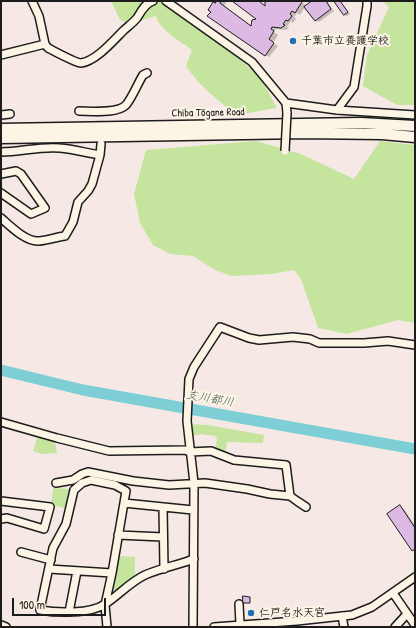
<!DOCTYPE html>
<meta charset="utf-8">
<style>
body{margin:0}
#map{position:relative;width:416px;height:628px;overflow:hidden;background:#f6e9e5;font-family:"Patrick Hand",sans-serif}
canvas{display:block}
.frame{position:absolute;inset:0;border:2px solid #1c1c1c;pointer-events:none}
.scale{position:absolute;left:12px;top:598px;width:94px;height:18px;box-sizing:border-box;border:2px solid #1c1c1c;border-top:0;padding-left:5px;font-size:12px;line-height:14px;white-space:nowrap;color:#1c1c1c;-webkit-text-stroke:3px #fcf5e5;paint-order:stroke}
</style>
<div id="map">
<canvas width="416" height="628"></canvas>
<div class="frame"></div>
<div class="scale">100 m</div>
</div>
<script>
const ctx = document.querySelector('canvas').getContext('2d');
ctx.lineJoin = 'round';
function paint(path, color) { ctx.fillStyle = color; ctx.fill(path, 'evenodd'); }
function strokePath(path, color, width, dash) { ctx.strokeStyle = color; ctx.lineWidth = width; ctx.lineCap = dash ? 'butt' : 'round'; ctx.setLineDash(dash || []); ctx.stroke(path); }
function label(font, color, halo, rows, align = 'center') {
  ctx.font = font + ' "Patrick Hand","Klee One",sans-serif'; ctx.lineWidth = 4; ctx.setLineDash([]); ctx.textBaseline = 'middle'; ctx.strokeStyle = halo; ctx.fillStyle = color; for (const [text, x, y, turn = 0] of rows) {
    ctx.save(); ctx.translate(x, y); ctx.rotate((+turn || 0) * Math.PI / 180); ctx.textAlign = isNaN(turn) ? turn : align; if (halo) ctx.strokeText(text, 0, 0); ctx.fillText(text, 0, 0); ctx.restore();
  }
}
const green = new Path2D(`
 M111,1h58v6l57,40 34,30 17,31 -41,7c-18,-15 -37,-29 -50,-49l6,-16c-10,-8 -34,-21 -36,-34l-27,8 -9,-4z
 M382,1h33v104h-18l-34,-19 4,-31 22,-48z
 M256,141l45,13 53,25 26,-38 35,4v178l-17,-3 -51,14 -29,-6 -17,-49 -7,-9 -22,4 -41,2 -18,-7 -20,-13 -23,-2 -17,-9 -13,-22 -6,-29 12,-44z
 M190,424l18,1 56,10 -1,8 -36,-1 -2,13 -10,-6 2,-10 -2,-3 -14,-2 -10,2z
 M38,436c15,4 17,1 19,17l-15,1 -9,-3z
 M53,488l19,1 -6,19 -15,-3z
 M120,556l15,1v21l-17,14 -5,-3z`);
const shadow = new Path2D(`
 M218,1h9l-3,5 28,21 7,-8 -25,-18h24l8,6v-6h34l7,5 6,-5h14l7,10 -15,11 -4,-2 -10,-13 -5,8 -3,-2 -3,4 2,2 -3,4 -2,-2 -4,6 2,1 -3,2 -10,-1 -2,3 4,3 -5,8 5,3 -9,11 -4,-2 -50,-51z
 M335,1h5l10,13 -3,2 -2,-1z
 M400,507l4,2 11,16v26l-2,-1z`);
const river = new Path2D(`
 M1,370l82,20 332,59`);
const building = new Path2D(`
 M216,1h5l-1,2 31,23 1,-6 4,-1 -24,-18h27l6,5v-5h36l1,1 -7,11 -3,-2 -2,3 2,2 -4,5 -2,-1 -3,4 2,1 -1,1 -3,2 -9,-1 -1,2 3,2 -5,8 5,4 -9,13 -58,-40 4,-4 -3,-2 5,-8 2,1z
 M312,1h14l5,8 -16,12 -11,-14z
 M334,1h6l8,11 -4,3z
 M400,505l15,23v21l-3,2 -25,-37z
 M243,596l7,1v6h-7z`);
const minorTunnel = new Path2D(`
 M100,110v22`);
const minor = new Path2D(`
 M32,1l7,15 6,28 3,4c6,3 28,15 33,15 15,-2 32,-22 42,-32 4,-4 10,-8 14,-13 4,-6 8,-15 16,-17
 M166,1l86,61 34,41 1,10
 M1,55l44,-11
 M286,103l51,7 78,5
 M337,110l17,-23 13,-81v-5
 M79,111c12,0 38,3 47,-6 6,-7 12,-22 17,-30l4,-2
 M1,115l9,-1
 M1,152c20,0 39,-6 59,-4 13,1 27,5 40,7
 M1,174l15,-3 5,3 24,34 -14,6 -30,-21
 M1,218c9,8 25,24 38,23 9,-1 18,-4 26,-5l8,-14 5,-20 10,-11 4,-7 8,-29 1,-11
 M1,422l56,16 52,13 76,-1 5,2 21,-1 23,9 52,5 4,31
 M56,483l17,-3 9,-6 6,-2 45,9 36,4 36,-2 42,6 23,5 20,2 7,5 9,6
 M1,501l49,6 -6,22 -37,-11 -6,1
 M124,503l69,7
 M163,507l1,62
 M118,535l45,2
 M21,552l30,8
 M49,569l63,4
 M393,593l22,32
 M239,604l1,20
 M69,612l8,-41
 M342,616l2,11
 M1,625l5,2
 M107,627l-2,-22 7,-32 14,-82 -11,-6 -24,-5 -9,3 -8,7 -8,34 -13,24 -13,62c17,3 51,4 65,-6 14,-9 25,-22 40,-29 16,-7 33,-10 49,-16
 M193,627l1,-144 -7,-62 2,-42 5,-12 26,-40 29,11 10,2 34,-3 17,2 9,4h45l24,-2 27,4
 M214,627l83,-6 55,-6 20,-8 43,-30
 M395,627l12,-13`);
const highway = new Path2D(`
 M1,129l360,-6 54,3
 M1,138l303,-5 78,1 33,3`);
const minorBridge = new Path2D(`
 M285,151l2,-38`);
const markers = [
 [293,41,4,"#1f6fb2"],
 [251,613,4,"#1f6fb2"]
];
const poiNames = [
 ["千葉市立養護学校",301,41],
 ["仁戸名水天宮",259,613]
];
const streetNames = [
 ["Chiba Tōgane Road",208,113,-1]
];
const waterNames = [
 ["支川都川",210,399,10]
];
paint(green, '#c5e59e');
paint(shadow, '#0003');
strokePath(river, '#7dced5', 11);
paint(building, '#ddbae4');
strokePath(building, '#1c1c1c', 1);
strokePath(minorTunnel, '#d5cac7', 7, [7, 3.5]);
strokePath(minor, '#1c1c1c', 10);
strokePath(highway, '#1c1c1c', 13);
strokePath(minor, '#fcf5e5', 7);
strokePath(highway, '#fcf5e5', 10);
strokePath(minorBridge, '#1c1c1c', 10, []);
strokePath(minorBridge, '#fcf5e5', 7);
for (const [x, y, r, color] of markers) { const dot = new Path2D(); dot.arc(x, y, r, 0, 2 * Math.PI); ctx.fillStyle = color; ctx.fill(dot); strokePath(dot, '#fcf5e5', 1.5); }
label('bold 11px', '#1c1c1c', '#fcf5e5', poiNames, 'left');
label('11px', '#1c1c1c', '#fcf5e5', streetNames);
label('italic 12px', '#3e5a5d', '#fcf5e5', waterNames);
</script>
